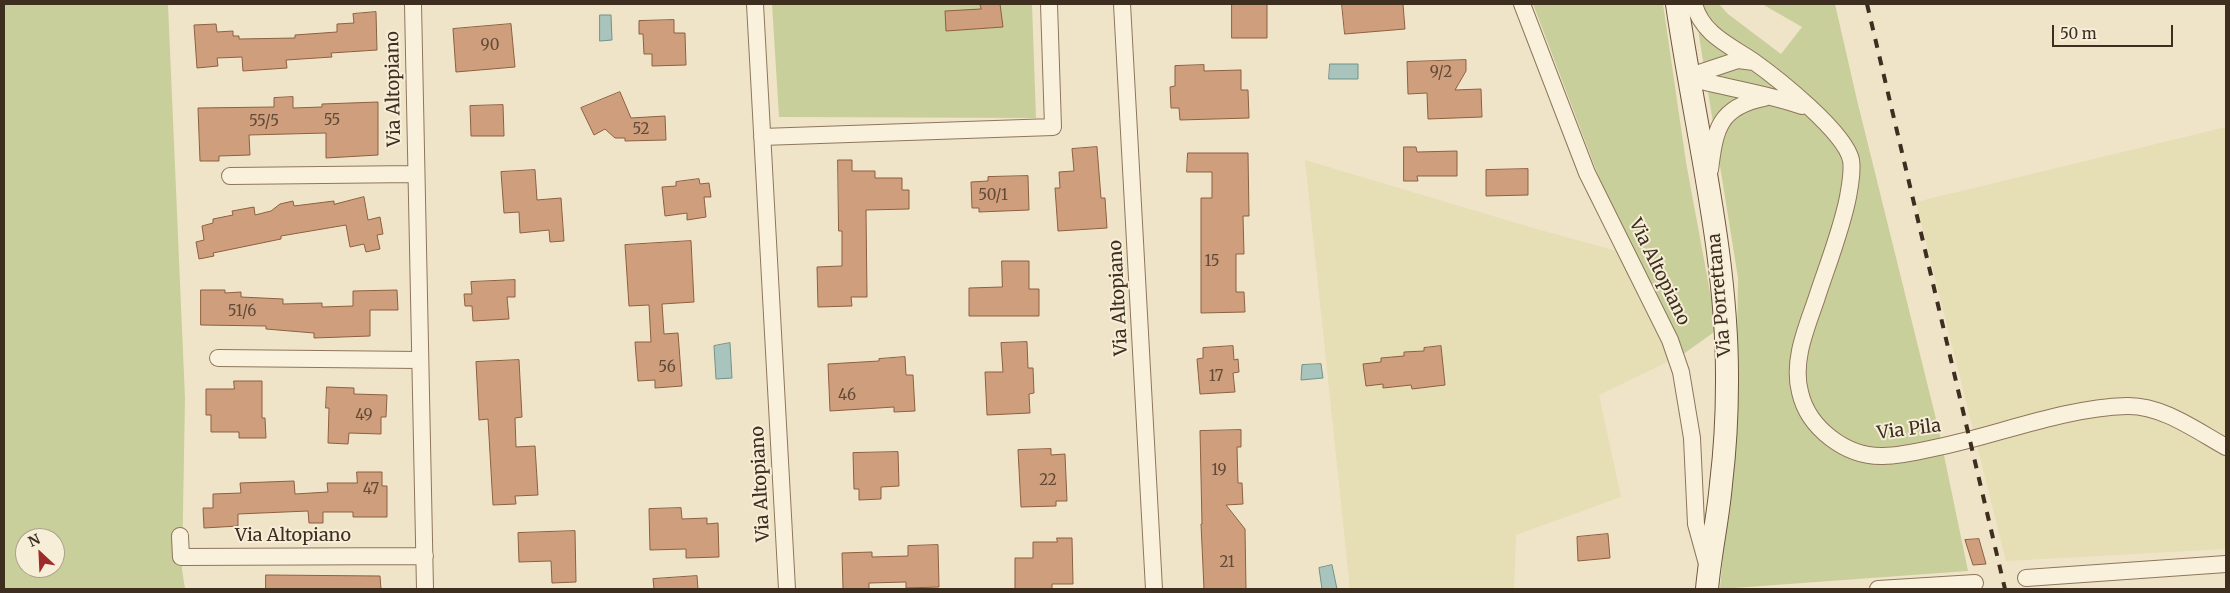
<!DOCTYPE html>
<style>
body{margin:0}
#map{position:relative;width:2230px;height:593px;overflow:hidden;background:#f0e4c8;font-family:Merriweather,serif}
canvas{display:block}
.frame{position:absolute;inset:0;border:5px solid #3d2e20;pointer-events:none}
.north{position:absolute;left:15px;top:528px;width:50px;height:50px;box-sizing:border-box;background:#f7eed8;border:1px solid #ada18e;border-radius:50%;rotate:335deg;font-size:14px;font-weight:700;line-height:20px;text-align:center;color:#3d2e20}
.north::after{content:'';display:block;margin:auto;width:18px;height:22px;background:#9e2a2b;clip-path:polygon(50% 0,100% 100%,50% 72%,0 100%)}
.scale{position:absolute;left:2052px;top:25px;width:121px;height:22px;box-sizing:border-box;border:2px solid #3d2e20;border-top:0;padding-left:6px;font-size:15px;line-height:18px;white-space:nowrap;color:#3d2e20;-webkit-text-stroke:4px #f7eed8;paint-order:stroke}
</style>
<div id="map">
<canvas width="2230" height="593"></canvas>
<div class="frame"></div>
<div class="north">N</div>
<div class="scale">50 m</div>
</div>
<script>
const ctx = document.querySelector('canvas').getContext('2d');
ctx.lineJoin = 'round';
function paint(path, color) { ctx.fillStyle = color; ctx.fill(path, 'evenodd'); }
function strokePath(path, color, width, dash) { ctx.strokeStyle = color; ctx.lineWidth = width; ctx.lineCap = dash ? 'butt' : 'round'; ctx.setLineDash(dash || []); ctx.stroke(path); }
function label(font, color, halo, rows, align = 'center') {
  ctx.font = font + ' Merriweather,serif'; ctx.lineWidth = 4; ctx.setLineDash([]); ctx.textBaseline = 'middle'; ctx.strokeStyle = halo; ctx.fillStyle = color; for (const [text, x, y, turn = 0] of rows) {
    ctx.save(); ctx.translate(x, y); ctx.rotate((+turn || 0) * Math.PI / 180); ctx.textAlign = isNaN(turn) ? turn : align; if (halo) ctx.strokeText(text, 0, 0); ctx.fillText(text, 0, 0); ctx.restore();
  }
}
const farmland = new Path2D(`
 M2226,127v422l-220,12 -90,-359z
 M1305,160l228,68 95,26 54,101 -83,40 22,102 -105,38 -2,54h-164z`);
const green = new Path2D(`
 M4,4h164l17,394 -3,171 3,20h-181zM25,538h30v30h-30z
 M772,4h260l4,114 -257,-1z
 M1533,4h130l23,158 31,168 -35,25 -54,-101z
 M1699,4h20l9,10 53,40 21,-27 -40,-23h73l22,96 82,331 29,140 -248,18 16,-187 2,-124 -39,-242z`);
const water = new Path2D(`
 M600,15h11l1,25 -12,1z
 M1330,64h28v15h-29z
 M730,343l2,35 -16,1 -2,-33z
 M1321,364l2,14 -22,2 1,-15z
 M1332,565l5,24h-15l-3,-21z`);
const building = new Path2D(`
 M980,4h20l3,23 -57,4 -1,-20 36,-2z
 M1232,4h35v34h-35z
 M1342,4h61l2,25 -60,5z
 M376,12l1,38 -46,3 1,4 -46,3 1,8 -44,3 -1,-14 -25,1 1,8 -21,2 -3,-43 22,-1 1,8 16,-1v5h6v3l56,-1v-3l42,-3v-8l17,-1 -1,-9z
 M674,20v13h11l1,32 -34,1v-12h-8l-1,-20h-4v-13z
 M511,24l4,43 -59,5 -3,-43z
 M1466,60v11l-11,19 26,-1 1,28 -54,2 -1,-26 -19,1 -1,-32z
 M1204,65v6l37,-1v20h7l1,28 -69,2 -1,-12h-8l-1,-21 5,-1v-20z
 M620,92l11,26 34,-2 1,24 -41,1v-3h-10l-10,-9 -11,6 -13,-27z
 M293,97v11l29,-1v-3l56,-2v53l-52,3v-25l-77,2 1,20 -31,1v5h-19l-2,-53 76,-1v-9z
 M503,105l1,31h-33l-1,-30z
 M1097,147l4,51h4l2,30 -49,3 -3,-43h5l-1,-16 15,-1 -2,-22z
 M1404,147h12l1,5 40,-1v25h-40l1,5h-14z
 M1188,153h60l1,63h-6l1,38h-8v38h8l1,20 -44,1v-115h11v-26h-25z
 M838,160h14v11h23v7h27v12h7v19l-43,1 1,87h-16l1,9 -34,1 -1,-40 25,-1v-35h-3z
 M1528,169v26l-42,1v-26z
 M535,170l2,30 24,-2 3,43 -14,1 -1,-12 -29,3 -1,-21 -15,1 -3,-41z
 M1028,176l1,34 -50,2v-4h-7l-1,-26 17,-1v-4z
 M699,179l1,5 9,-1 2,14h-7l2,20 -19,3v-7l-22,3 -3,-29 14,-1v-4z
 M364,197l4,23 12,-3 3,17 -6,1 3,14 -14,3 -2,-8 -14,3 -4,-22 -65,11v3l-68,14 1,3 -15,3 -3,-17 8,-2 -2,-14 11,-3v-4l20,-4 -1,-4 22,-4 1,8 16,-4 9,-7 13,-3 1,5 40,-5v3z
 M691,241l3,61 -32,2 2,30 14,-1 4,53 -27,2v-8l-17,1 -3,-39h16l-2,-37 -20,1 -4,-61z
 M1002,261h27v28h10v27h-70v-28l33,-1z
 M515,280v17h-8l2,22 -36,2 -1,-15h-7l-1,-12h8l-1,-12z
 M201,290h24v3l16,-1v5l42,2v5l39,-1v4l31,-1v-15l44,-1 1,20h-28v26l-56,2v-5l-48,-4v-3l-65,-1z
 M1027,342l1,26h5l1,25 -5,1 1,19 -43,2 -2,-43h18l-2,-29z
 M1233,346l1,14 4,-1 1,13 -6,1 2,19 -35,2 -3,-35 6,-1v-10z
 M1441,346l4,39 -33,4 -1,-4 -28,3v-4l-17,2 -3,-22 18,-2v-4l23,-2v-4l20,-1v-3z
 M905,357l1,18h7l2,36 -21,1v-5l-64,4 -2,-47 51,-3v-2z
 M519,360l3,57 -7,1 1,29 19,-1 3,49 -23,1 1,8 -23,1 -5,-86 -9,1 -3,-58z
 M234,381h28v37h3l1,20h-27v-6h-28v-17h-5v-26h28z
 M327,387l27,1v6l33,1 -1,22h-5v17l-32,-1 -1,11 -20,-1 1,-35h-3z
 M1241,430v17h-4l1,36h4l1,21 -17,1 19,24 1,60h-42l-3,-65h1l-2,-93z
 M1051,449v6l14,-1 2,47h-11v5l-35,1 -3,-57z
 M898,452l1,34 -18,1v12l-22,1v-11h-5l-1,-36z
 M357,472h25v14h5v31h-34v-5h-30v11h-14l-1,-12 -70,3v12l-34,2 -1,-20h10v-14l28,-1 -1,-10 54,-2 1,13 33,-2 -1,-9h30z
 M681,508l1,11 25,-1v6l11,-1 1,34 -33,1v-9l-36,1 -1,-41z
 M575,531l1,51 -24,1 -1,-22 -32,1 -1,-29z
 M1608,534l2,24 -32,3 -1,-24z
 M1057,538h15l1,46h-21v5h-37v-31h18v-16h24z
 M1979,539l7,25 -13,1 -8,-25z
 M938,545l1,42 -33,1v-6l-37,1v6h-26l-1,-36 30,-1v5l36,-1v-10z
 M266,575l114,1 1,13h-115z
 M697,576l1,13h-44l-1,-10z`);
const minor = new Path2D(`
 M413,4l12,585
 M755,4l32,585
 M1122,4l32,585
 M1522,4l65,169 83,167 11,32 11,66 4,86 11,40
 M1694,4c8,30 35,41 59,57 24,17 92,71 98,99 2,12 -1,25 -3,37 -7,35 -21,69 -32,103 -10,29 -24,61 -16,92 8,36 46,65 83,64 18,0 38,-5 56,-9 62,-13 124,-39 188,-41 35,-1 70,25 99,41
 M1687,77c38,11 78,16 115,29
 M1687,77l51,-17 16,2
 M762,137l291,-10 -4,-123
 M1710,170c5,-41 9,-63 54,-72
 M230,176l185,-2
 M218,358l202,2
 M180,536l1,21 244,-1
 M2026,578l200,-14
 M1878,589l97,-6`);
const secondary = new Path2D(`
 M1677,4c18,125 51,251 50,378 0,34 -2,69 -6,102 -3,35 -11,70 -14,105`);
const rail = new Path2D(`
 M1867,4l138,585`);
const numberNames = [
 ["90",490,46],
 ["9/2",1441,73],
 ["55",332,121],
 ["55/5",264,122],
 ["52",641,130],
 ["50/1",993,196],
 ["15",1212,262],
 ["51/6",242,312],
 ["56",667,368],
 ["17",1216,377],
 ["46",847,396],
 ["49",364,416],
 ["19",1219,471],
 ["22",1048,481],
 ["47",371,490],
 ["21",1227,563]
];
const streetNames = [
 ["Via Altopiano",394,89,-91],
 ["Via Altopiano",1659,272,64],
 ["Via Porrettana",1720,295,-95],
 ["Via Altopiano",1119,298,-93],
 ["Via Pila",1909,430,-7],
 ["Via Altopiano",761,484,-93],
 ["Via Altopiano",293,536]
];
paint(farmland, '#e6deb5');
paint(green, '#c9cf9b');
paint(water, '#a9c4bc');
strokePath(water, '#6f938a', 1);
paint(building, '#cf9f7d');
strokePath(building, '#8d5f41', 1);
strokePath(minor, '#8d765c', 18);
strokePath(secondary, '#6f573f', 24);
strokePath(minor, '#faf1dc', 16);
strokePath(secondary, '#faf1dc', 22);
strokePath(rail, '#3d2e20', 4, [9, 9]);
label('15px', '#624a37', null, numberNames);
label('18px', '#3d2e20', '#f7eed8', streetNames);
</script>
